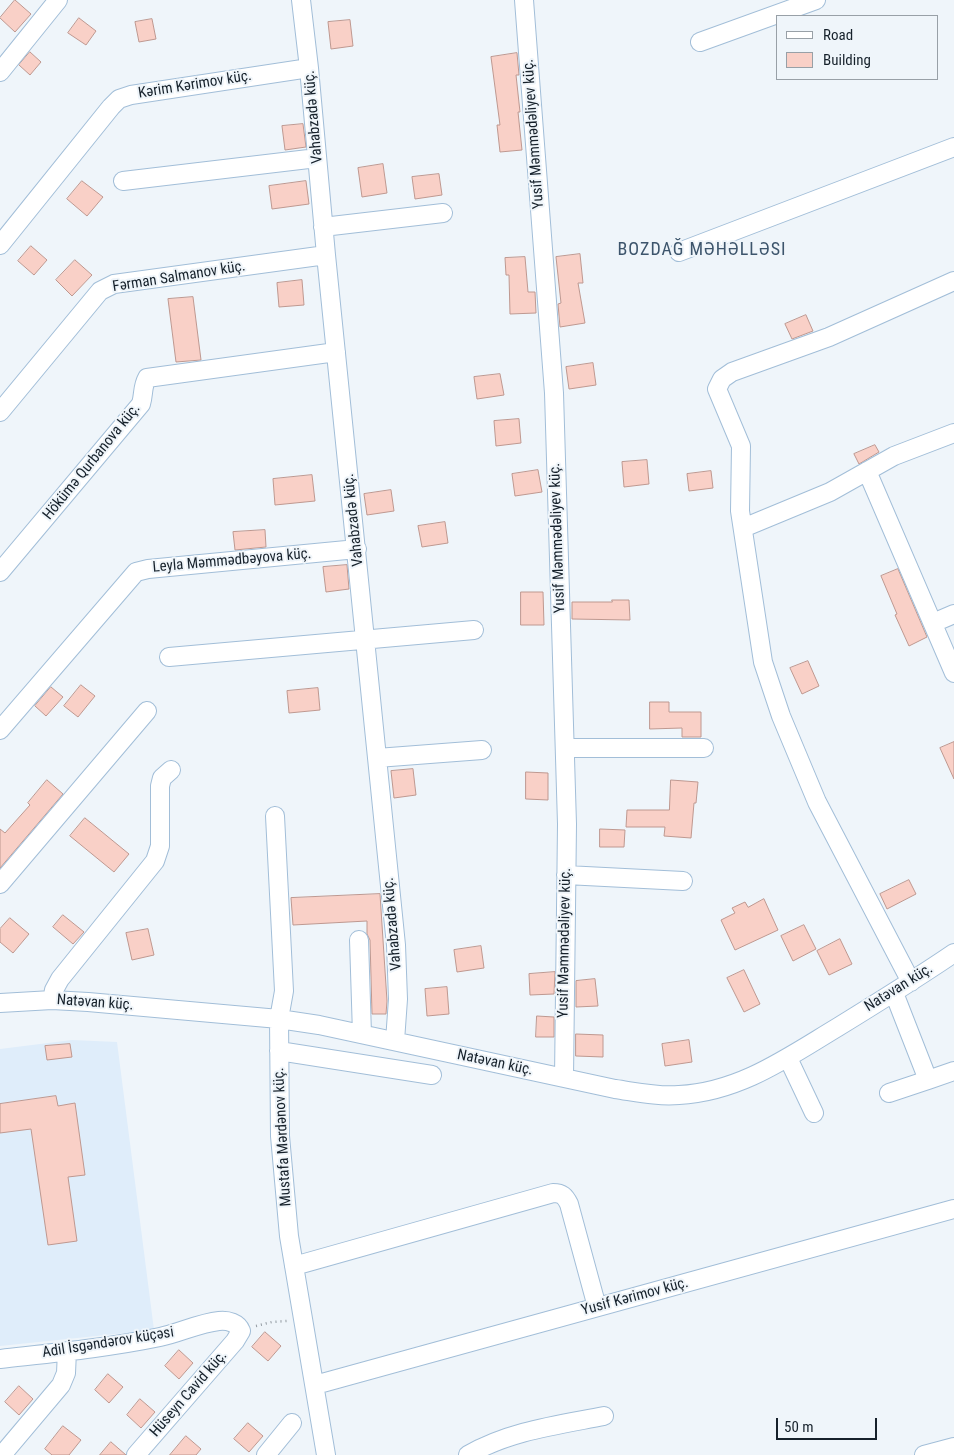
<!DOCTYPE html>
<meta charset="utf-8">
<style>
body{margin:0}
#map{position:relative;width:954px;height:1455px;overflow:hidden;background:#eff5fa;font-family:"Roboto Condensed",sans-serif}
canvas{display:block}
.legend{position:absolute;left:776px;top:15px;width:162px;height:65px;box-sizing:border-box;background:#eff5fa;border:1px solid #98a0a7;margin:0;padding:6px 9px;list-style:none;font-size:15px;color:#16212b}
.legend li{display:flex;align-items:center;gap:10px;height:25px}
.legend b{width:25px;border:1px solid #98a0a7}
.scale{position:absolute;left:776px;top:1418px;width:101px;height:22px;box-sizing:border-box;border:2px solid #16212b;border-top:0;padding-left:6px;font-size:15px;line-height:18px;white-space:nowrap;color:#16212b;-webkit-text-stroke:4px #eff5fa;paint-order:stroke}
</style>
<div id="map">
<canvas width="954" height="1455"></canvas>
<ul class="legend">
<li><b style="height:6px;background:#fff"></b>Road</li>
<li><b style="height:14px;background:#f9d0c7"></b>Building</li>
</ul>
<div class="scale">50 m</div>
</div>
<script>
const ctx = document.querySelector('canvas').getContext('2d');
ctx.lineJoin = 'round';
function paint(path, color) { ctx.fillStyle = color; ctx.fill(path, 'evenodd'); }
function strokePath(path, color, width, dash) { ctx.strokeStyle = color; ctx.lineWidth = width; ctx.lineCap = dash ? 'butt' : 'round'; ctx.setLineDash(dash || []); ctx.stroke(path); }
function label(font, color, halo, rows, align = 'center') {
  ctx.font = font + ' "Roboto Condensed",sans-serif'; ctx.lineWidth = 4; ctx.setLineDash([]); ctx.textBaseline = 'middle'; ctx.strokeStyle = halo; ctx.fillStyle = color; for (const [text, x, y, turn = 0] of rows) {
    ctx.save(); ctx.translate(x, y); ctx.rotate((+turn || 0) * Math.PI / 180); ctx.textAlign = isNaN(turn) ? turn : align; if (halo) ctx.strokeText(text, 0, 0); ctx.fillText(text, 0, 0); ctx.restore();
  }
}
const built = new Path2D(`
 M72,1040l45,2 37,288 -154,16v-297z`);
const building = new Path2D(`
 M15,0l16,14 -16,18 -15,-14z
 M79,18l17,13 -10,14 -18,-12z
 M152,19l4,20 -17,3 -4,-20z
 M350,20l3,26 -22,3 -3,-27z
 M30,52l11,10 -11,13 -11,-10z
 M517,53l2,22h-3l4,37h-2l4,38 -22,2 -3,-27h3l-9,-68z
 M303,124l3,23 -21,3 -3,-24z
 M383,164l4,29 -25,4 -4,-29z
 M439,174l3,21 -27,4 -3,-22z
 M82,181l21,16 -16,19 -20,-17z
 M306,181l3,23 -37,5 -3,-23z
 M31,246l16,14 -13,15 -16,-14z
 M580,254l3,29h-5l7,40 -25,4 -2,-23 3,-1 -5,-46z
 M525,257l3,35h7l1,21 -26,1 -1,-39h-3l-1,-17z
 M75,260l17,15 -20,21 -16,-16z
 M302,280l2,25 -25,2 -2,-24z
 M193,297l8,63 -25,2 -8,-63z
 M806,315l7,16 -21,8 -7,-15z
 M593,363l3,22 -27,4 -3,-22z
 M500,374l4,21 -27,4 -3,-22z
 M519,419l2,24 -25,3 -2,-25z
 M875,445l4,7 -20,12 -5,-10z
 M647,460l2,24 -25,3 -2,-25z
 M538,470l4,22 -27,4 -3,-22z
 M711,471l2,17 -24,3 -2,-17z
 M312,475l3,26 -40,4 -2,-26z
 M391,490l3,21 -27,4 -3,-21z
 M445,522l3,21 -26,4 -4,-21z
 M265,530l1,17 -31,3 -2,-18z
 M347,565l2,24 -23,3 -3,-25z
 M898,569l29,68 -18,9 -14,-31 2,-1 -16,-38z
 M521,592h22l1,33h-23z
 M612,600h17l1,20 -58,-1v-17h40z
 M808,661l11,25 -17,8 -12,-26z
 M81,685l14,11 -17,21 -14,-11z
 M51,687l12,10 -17,19 -11,-10z
 M318,688l2,22 -31,3 -2,-22z
 M650,702h19v10h32v25h-19v-9l-32,1z
 M954,742v37l-14,-31z
 M413,769l3,26 -22,3 -3,-27z
 M526,772l22,1v27l-22,-1z
 M47,780l16,14 -63,74v-39l5,4 25,-28 -2,-2z
 M671,780l27,2 -2,21h-2l-3,35 -27,-2 1,-9h-39l1,-17h42z
 M85,818l44,36 -15,18 -44,-36z
 M600,829l25,1 -1,17h-24z
 M909,880l7,14 -29,15 -7,-15z
 M380,894l7,107 -1,13h-14l-2,-74 -3,-6v-13l-74,4 -2,-27z
 M764,899l14,31 -43,20 -14,-30 14,-7 -3,-5 13,-6 3,5z
 M63,915l21,17 -11,12 -20,-17z
 M10,918l19,16 -16,19 -13,-11v-13z
 M804,925l12,24 -23,12 -12,-25z
 M148,929l6,26 -22,5 -6,-27z
 M840,939l12,25 -23,11 -12,-24z
 M481,946l3,22 -27,4 -3,-22z
 M744,970l16,34 -16,8 -17,-34z
 M555,972l-1,22 -24,1 -1,-21z
 M595,979l3,27 -22,1v-26z
 M447,987l2,27 -22,2 -2,-27z
 M537,1016l17,1v20h-18z
 M576,1034l27,1v22l-27,-1z
 M689,1040l3,22 -27,4 -3,-22z
 M70,1044l2,13 -25,3 -2,-14z
 M56,1096l2,10 17,-3 10,72 -17,2 9,64 -29,4 -17,-116 -31,4v-29z
 M265,1332l16,14 -13,15 -16,-14z
 M179,1350l14,13 -14,16 -14,-13z
 M108,1374l15,13 -14,16 -14,-13z
 M19,1386l14,13 -14,16 -14,-13z
 M140,1399l15,13 -14,16 -14,-13z
 M248,1423l15,13 -14,16 -15,-13z
 M63,1426l18,14 -12,15h-17l-7,-6z
 M186,1436l15,13 -5,6h-26z
 M111,1442l15,13h-26z`);
const path = new Path2D(`
 M256,1326l16,-4 15,-1`);
const minor = new Path2D(`
 M301,0l8,68 17,187 70,690 2,54 -3,42
 M524,0l30,393 13,431 -3,254
 M700,42l116,-42
 M0,72l58,-72
 M123,181l194,-23
 M323,227l120,-14
 M0,245l111,-138 8,-8 12,-4 178,-27
 M679,252l275,-105
 M0,412l100,-121 14,-7 212,-29
 M867,471l87,202
 M743,528l87,-36 64,-36 60,-23
 M0,572l141,-168c3,-10 1,-17 6,-26l189,-26
 M933,623l21,-9
 M169,657l305,-27
 M0,730l136,-158 12,-3 209,-20
 M565,748h139
 M377,758l105,-8
 M275,816l9,175 -5,28 1,117 9,100 37,219
 M566,875l117,6
 M0,884l147,-173
 M359,940l3,94
 M911,982l-94,-180 -36,-86 -18,-54 -23,-151 1,-65 -24,-57 5,-10 10,-7 97,-35 125,-56
 M894,993l34,87 26,-9
 M52,1000l2,-10 6,-11 95,-118 5,-15v-60l2,-8 9,-8
 M0,1003l52,-3 36,2 191,17 40,6 296,64c21,3 43,8 64,6 61,-3 109,-38 159,-68 39,-24 78,-48 116,-74
 M279,1051l153,24
 M788,1058l26,55
 M889,1093l39,-13
 M294,1266l259,-73c9,0 12,3 16,11l28,103
 M0,1359c53,-6 107,-11 160,-22 20,-4 39,-14 59,-16 9,-1 19,2 22,10l-6,10 -99,114
 M315,1385l639,-176
 M2,1455l59,-70 5,-12 1,-22
 M266,1455l26,-32
 M468,1455c41,-24 90,-30 136,-39
 M924,1455l30,-8`);
const streetNames = [
 ["Kərim Kərimov küç.",195,85,-9],
 ["Vahabzadə küç.",314,117,-95],
 ["Yusif Məmmədəliyev küç.",534,134,-94],
 ["Fərman Salmanov küç.",179,277,-9],
 ["Hökümə Qurbanova küç.",92,462,-51],
 ["Vahabzadə küç.",354,520,-96],
 ["Yusif Məmmədəliyev küç.",558,538,-92],
 ["Leyla Məmmədbəyova küç.",232,561,-5],
 ["Vahabzadə küç.",393,924,-95],
 ["Yusif Məmmədəliyev küç.",565,943,-89],
 ["Natəvan küç.",899,988,-32],
 ["Natəvan küç.",95,1003,4],
 ["Natəvan küç.",495,1063,12],
 ["Mustafa Mərdənov küç.",283,1137,-93],
 ["Yusif Kərimov küç.",635,1297,-15],
 ["Adil İsgəndərov küçəsi",108,1343,-9],
 ["Hüseyn Cavid küç.",189,1394,-49]
];
const quarterNames = [
 ["BOZDAĞ MƏHƏLLƏSI",702,250]
];
paint(built, '#dfedfa');
paint(building, '#f9d0c7');
strokePath(building, '#be9890', 1);
strokePath(minor, '#a2bed8', 20);
strokePath(path, '#929aa1', 2.5, [1, 4]);
strokePath(minor, '#fff', 18);
label('15px', '#16212b', '#eff5fa', streetNames);
ctx.letterSpacing = '1px';
label('18px', '#3d556c', '#eff5fa', quarterNames);
ctx.letterSpacing = '0px';
</script>
